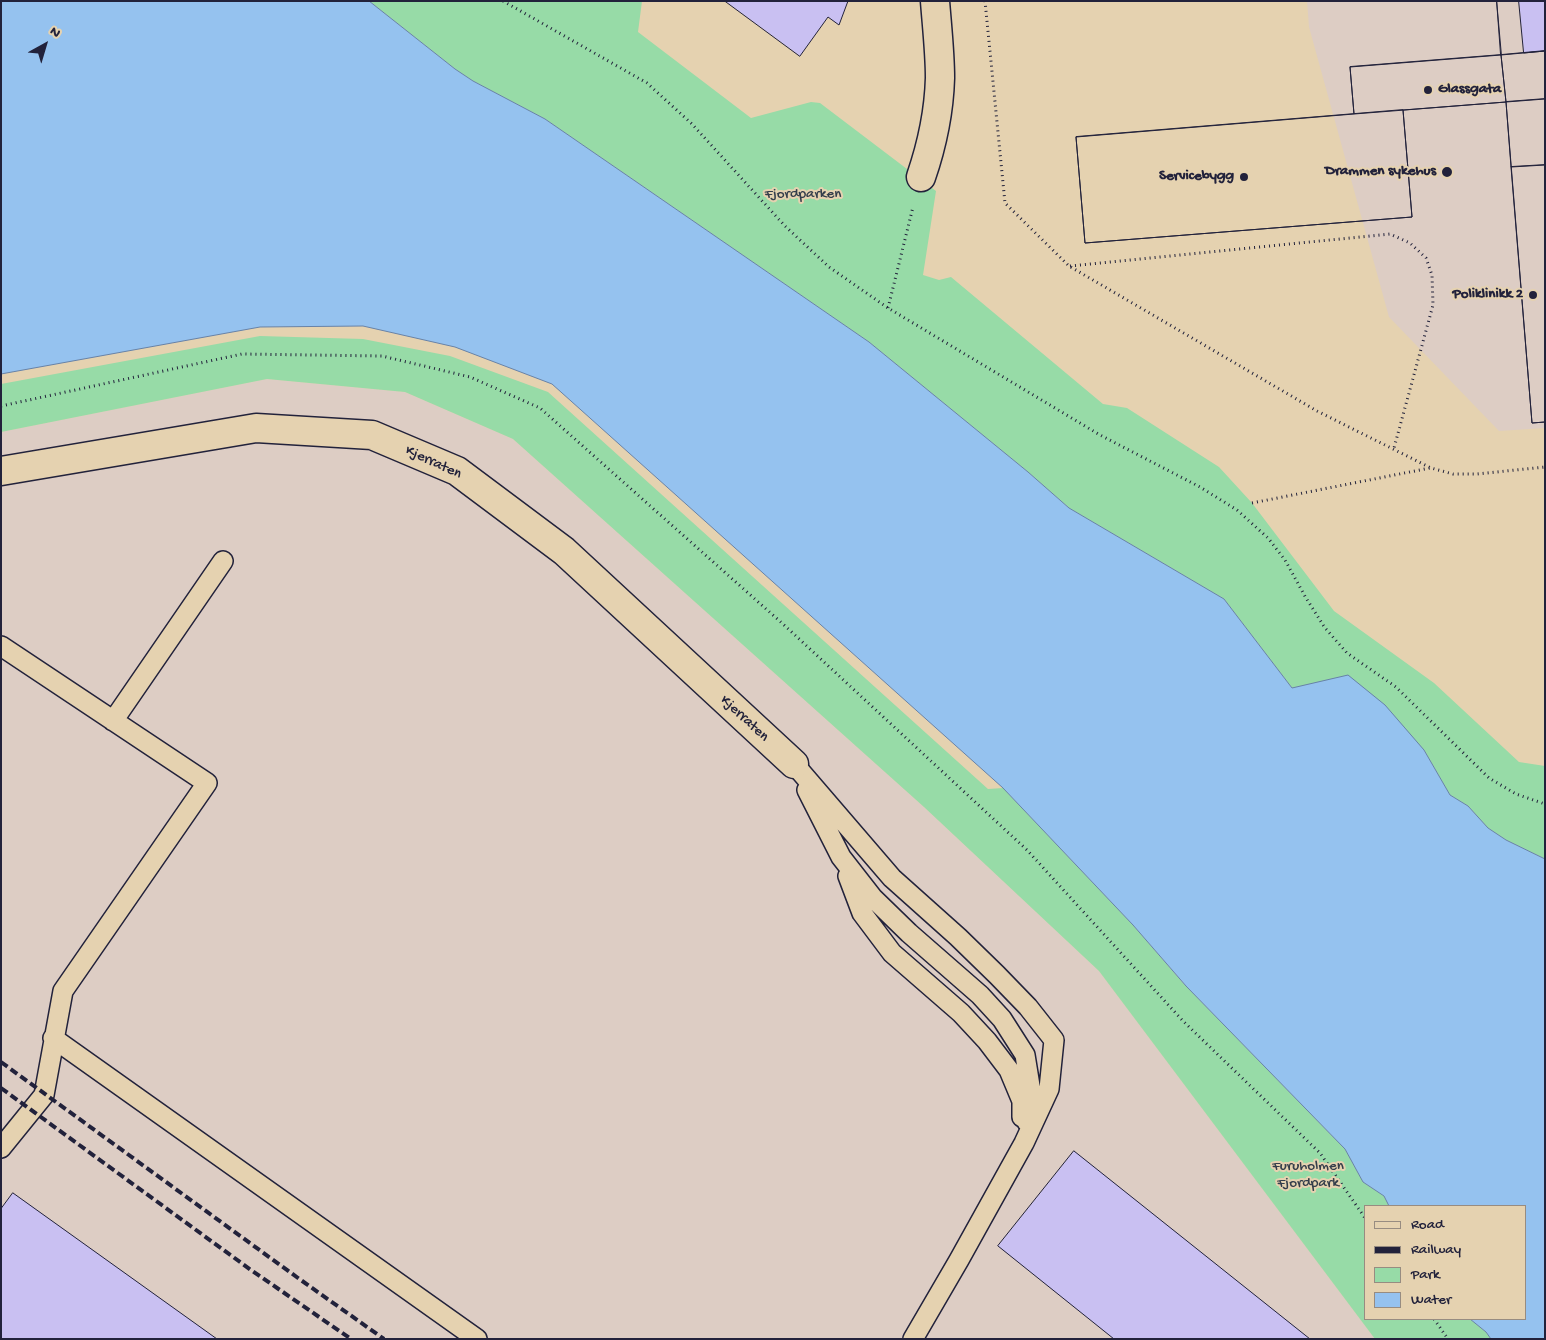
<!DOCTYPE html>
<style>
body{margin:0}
#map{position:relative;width:1546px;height:1340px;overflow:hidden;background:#e5d2b0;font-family:"Gochi Hand",sans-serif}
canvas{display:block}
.frame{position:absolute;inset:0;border:2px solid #22223b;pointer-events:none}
.legend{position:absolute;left:1364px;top:1205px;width:162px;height:115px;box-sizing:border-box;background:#e5d2b0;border:1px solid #978c81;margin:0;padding:6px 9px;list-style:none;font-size:15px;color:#22223b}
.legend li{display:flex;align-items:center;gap:10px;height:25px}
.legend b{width:25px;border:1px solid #978c81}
.north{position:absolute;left:20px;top:20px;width:50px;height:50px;-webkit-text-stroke:4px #e5d2b0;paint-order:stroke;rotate:39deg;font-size:14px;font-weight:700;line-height:20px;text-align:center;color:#22223b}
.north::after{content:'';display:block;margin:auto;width:18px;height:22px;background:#22223b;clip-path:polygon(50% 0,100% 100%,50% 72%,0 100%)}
</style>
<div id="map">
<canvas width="1546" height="1340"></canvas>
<div class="frame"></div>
<ul class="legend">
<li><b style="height:6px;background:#e5d2b0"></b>Road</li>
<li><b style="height:6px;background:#22223b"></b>Railway</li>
<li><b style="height:14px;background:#97dba7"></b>Park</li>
<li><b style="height:14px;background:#95c2ef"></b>Water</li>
</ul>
<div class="north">N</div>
</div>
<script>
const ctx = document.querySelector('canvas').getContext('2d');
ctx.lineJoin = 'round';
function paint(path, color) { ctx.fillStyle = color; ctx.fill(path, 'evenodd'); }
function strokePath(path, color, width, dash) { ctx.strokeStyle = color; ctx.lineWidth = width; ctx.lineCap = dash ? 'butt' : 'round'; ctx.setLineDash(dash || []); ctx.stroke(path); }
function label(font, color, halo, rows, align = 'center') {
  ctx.font = font + ' "Gochi Hand",sans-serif'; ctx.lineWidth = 4; ctx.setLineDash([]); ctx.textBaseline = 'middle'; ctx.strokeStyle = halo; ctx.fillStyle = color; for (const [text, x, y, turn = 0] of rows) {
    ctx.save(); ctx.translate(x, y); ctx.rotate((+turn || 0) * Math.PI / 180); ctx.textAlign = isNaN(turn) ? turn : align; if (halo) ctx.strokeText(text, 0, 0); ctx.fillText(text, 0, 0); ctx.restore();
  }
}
const built = new Path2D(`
 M1307,1h238v427l-46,3 -110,-114 -80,-290z
 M267,379l138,13 108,47 411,368 175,164 276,368h-1374v-907z`);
const green = new Path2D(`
 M369,1h273l-4,31 113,86 60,-16 9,1 116,88 -13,84 16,5 12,-3 152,127 24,4 92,59 33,36 82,108 100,72 85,79 26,4v93l-39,-19 -18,-12 -20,-22 -18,-11 -26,-45 -132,-62 -68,-89 -155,-91 -41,-36 -159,-130 -324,-223 -72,-38 -18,-12z
 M260,336l103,3 87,17 98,36 440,397 15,-1 130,137 50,58 162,166 18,33 21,14 5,10h-24v113h105l16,13 5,7h-116l-276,-368 -175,-164 -411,-368 -108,-47 -138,-13 -266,53v-48z`);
const water = new Path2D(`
 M1,1h368l86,68 18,12 72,38 324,223 159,130 41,36 155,91 68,89 56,-13 37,30 39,45 26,45 18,11 20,22 18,12 39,19v480h-54l-5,-7 -16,-13h55v-113h-136l-5,-10 -21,-14 -18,-33 -159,-163 -53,-61 -130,-137 -451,-404 -97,-37 -92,-21 -103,1 -259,47z`);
const building = new Path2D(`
 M725,1h123l-9,24 -11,-8 -28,39z
 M1497,1h48v50l-44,4z
 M1497,1h48v421l-13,1 -26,-321 -103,8 9,107 -327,26 -9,-106 278,-23 -4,-47 151,-12z
 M1519,1h26v50l-21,2z
 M1545,51v48l-39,3 -5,-47z
 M1501,55l5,47 -152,12 -4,-47z
 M1545,99v66l-34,2 -5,-65z
 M1403,110l9,107 -327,26 -9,-106z
 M1545,165v257l-13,1 -21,-256z
 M1074,1151l236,188h-196l-116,-93z
 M13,1193l204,146h-216v-130z`);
const path = new Path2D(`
 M503,1l144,82 45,41 93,102 44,41 59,41 212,127 100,52 37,23 31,28 17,22 21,38 19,30 22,25 49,34 93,91 27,16 29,10
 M985,1l20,202 64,63 248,145 114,57 22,6h24l68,-7
 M1070,266l320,-32 20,9 16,15 6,17 1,30 -39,143
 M888,308l25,-101
 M1,406l241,-52 140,2 88,21 70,31 243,216 244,226 156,171 137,132 45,65
 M1252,503l178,-35
 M1434,1319l14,20`);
const lane = new Path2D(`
 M1,646l206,137 -144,208 -19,104 -43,53
 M113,721l110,-160
 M794,764l98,114 66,59 39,38 31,32 26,33 -5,49 -25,54 -65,117 -46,79
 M807,790l34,67 32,41 36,35 71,62 22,24 23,36 6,37 -4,30
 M848,876l14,37 30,40 69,60 26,28 22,29 13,31v16
 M53,1038l424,301`);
const street = new Path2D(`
 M921,177c11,-32 18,-65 19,-99 0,-25 -3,-51 -5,-77
 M1,471l255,-43 116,7 85,36 107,80 230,213`);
const rail = new Path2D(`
 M1,1062l297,216 86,61
 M1,1088l250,182 100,69`);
const markers = [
 [1428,90,5,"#22223b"],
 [1447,172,6,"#22223b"],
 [1244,177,5,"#22223b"],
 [1533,295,5,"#22223b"]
];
const poiNames = [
 ["Glassgata",1438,90,"left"],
 ["Drammen sykehus",1436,172],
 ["Servicebygg",1234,177],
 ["Poliklinikk 2",1523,295]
];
const parkNames = [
 ["Fjordparken",803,195],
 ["Furuholmen",1308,1167],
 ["Fjordpark",1308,1184]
];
const streetNames = [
 ["Kjerraten",433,463,25],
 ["Kjerraten",744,719,43]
];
paint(built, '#ddcdc4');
paint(green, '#97dba7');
paint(water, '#95c2ef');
strokePath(water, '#6782a7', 1);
paint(building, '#c9c0f2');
strokePath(building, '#22223b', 1);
strokePath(lane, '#22223b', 22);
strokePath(street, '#22223b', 31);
strokePath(path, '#22223b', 3, [1, 4]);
strokePath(lane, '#e5d2b0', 19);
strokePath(street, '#e5d2b0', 28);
strokePath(rail, '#22223b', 4, [8, 4]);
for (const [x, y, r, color] of markers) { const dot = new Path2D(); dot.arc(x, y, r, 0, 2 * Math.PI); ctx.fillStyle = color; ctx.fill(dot); strokePath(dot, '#e5d2b0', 2); }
label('bold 15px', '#22223b', '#e5d2b0', poiNames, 'right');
label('15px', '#343e4b', '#e5d2b0', parkNames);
label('15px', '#22223b', '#e5d2b0', streetNames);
</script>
